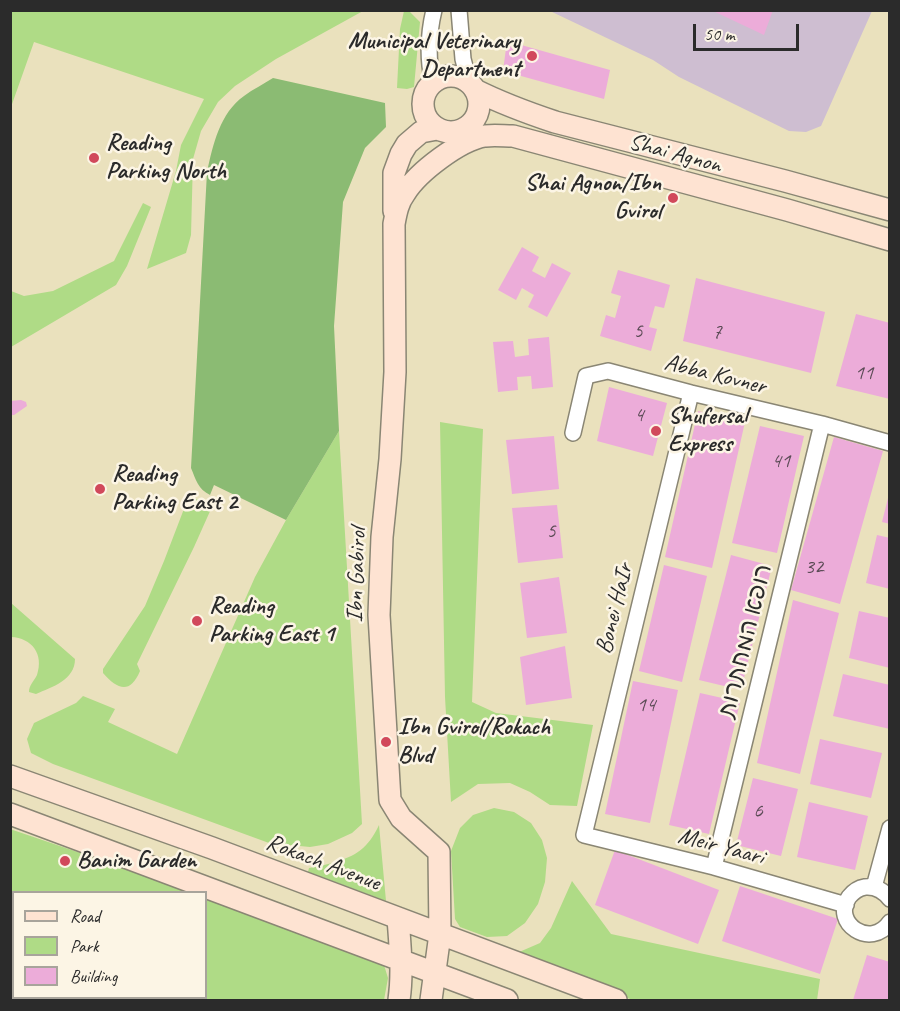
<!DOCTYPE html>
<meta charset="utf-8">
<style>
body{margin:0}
#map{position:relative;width:900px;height:1011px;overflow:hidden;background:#eae1bd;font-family:Caveat,sans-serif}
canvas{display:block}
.frame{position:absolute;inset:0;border:12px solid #2b2b2b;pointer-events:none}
.legend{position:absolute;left:12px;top:891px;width:195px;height:108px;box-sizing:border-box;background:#fcf5e5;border:2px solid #a8a49b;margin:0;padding:8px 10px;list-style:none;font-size:18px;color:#2b2b2b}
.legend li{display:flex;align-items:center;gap:12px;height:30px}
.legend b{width:30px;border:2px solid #a8a49b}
.scale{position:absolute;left:693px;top:24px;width:106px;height:27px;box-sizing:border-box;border:3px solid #2b2b2b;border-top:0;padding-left:8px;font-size:18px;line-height:21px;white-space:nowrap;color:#2b2b2b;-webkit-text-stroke:4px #fcf5e5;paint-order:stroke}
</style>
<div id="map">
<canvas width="900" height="1011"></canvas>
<div class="frame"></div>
<ul class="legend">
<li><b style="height:8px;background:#fee3d2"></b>Road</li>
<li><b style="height:16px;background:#afdb86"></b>Park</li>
<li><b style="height:16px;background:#ecacd9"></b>Building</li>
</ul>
<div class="scale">50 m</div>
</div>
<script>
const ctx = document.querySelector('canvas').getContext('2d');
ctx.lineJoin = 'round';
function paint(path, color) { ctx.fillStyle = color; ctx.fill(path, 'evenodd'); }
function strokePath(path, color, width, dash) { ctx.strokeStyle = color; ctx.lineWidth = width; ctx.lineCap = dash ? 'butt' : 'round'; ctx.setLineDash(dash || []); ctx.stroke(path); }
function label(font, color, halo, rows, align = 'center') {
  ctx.font = font + ' Caveat,"Playpen Sans Hebrew",sans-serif'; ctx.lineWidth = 5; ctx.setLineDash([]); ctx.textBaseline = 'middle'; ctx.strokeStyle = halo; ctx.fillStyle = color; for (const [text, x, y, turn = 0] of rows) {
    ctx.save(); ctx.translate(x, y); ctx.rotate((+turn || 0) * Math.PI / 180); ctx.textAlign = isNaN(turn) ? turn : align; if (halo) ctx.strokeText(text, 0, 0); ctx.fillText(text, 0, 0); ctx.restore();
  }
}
const industrial = new Path2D(`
 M550,11h322l-51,115 -15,6 -17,-1 -110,-54 -26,-17z`);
const green = new Path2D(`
 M11,10h352v1l-87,48 -41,27 -17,16 -17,29 -8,28 -2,76 -5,18 -39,16 29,-98 5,-26 23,-46 -170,-57 -23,65z
 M404,11l6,1 10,10 -6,65 -7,2 -10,-1 3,-59z
 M143,203l8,4 -24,59 -11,19 -105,62v-56l13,5 29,-5 61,-30z
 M440,422l43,7 -11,273 24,11 97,12 -16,81 -27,-1 -20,-13 -20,-9 -32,1 -27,18 -6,-105z
 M339,431l23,393 -10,9 -24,11 -18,3 -41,-4 -216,-79 -22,-11 -4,-14 7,-16 42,-20 7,-7 32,13 -7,13 69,32 78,-177 31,-57z
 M191,498h4l16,11 -17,38 -57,117 3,7c-10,24 -23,18 -37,2v-4l42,-63 19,-45 23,-60z
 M11,603l64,56c0,21 -23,28 -39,35l-7,-2c0,-7 5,-11 8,-17 7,-21 -5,-37 -26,-38z
 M494,808l20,4 17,11 11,17 5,18 -2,24 -7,22 -13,19 -18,13 -20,1 -27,-10 -5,-8 -4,-68 9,-23 13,-13z
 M379,825l7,76 -78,-29 1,-4c8,-1 15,-3 23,-5 25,-7 36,-15 47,-38z
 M10,829l185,63h-181v106h192v-102l178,69 4,13 -4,22h-373z
 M572,881l39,53 209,45 -3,21h-184l-123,-44 30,-13 11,-15z`);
const forest = new Path2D(`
 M273,78l112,25 1,24 -21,21 -22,54 -9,124 5,105 -53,89 -72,-35 -4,10c-12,-6 -14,-15 -19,-27l16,-296c6,-28 13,-59 37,-76 9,-7 20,-12 29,-18z`);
const building = new Path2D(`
 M711,10h62l-9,25z
 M507,41l103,29 -6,29 -101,-28z
 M522,247l17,10 -7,14 13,7 7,-15 19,10 -24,44 -19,-10 6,-12 -12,-7 -6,12 -18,-10z
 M618,270l52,15 -6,23 -9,-2 -6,21 8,2 -6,22 -51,-15 6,-21 9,3 6,-22 -10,-3z
 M696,278l129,34 -14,61 -128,-32z
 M856,314l34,9v76l-54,-13z
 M549,337l4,50 -21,2 -1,-13 -14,1 1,13 -20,2 -5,-50 20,-1 2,16 14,-2 -1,-16z
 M609,387l58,16 -14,53 -56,-15z
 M21,400l5,2 1,4 -13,9h-4v-14z
 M698,411l47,11 -33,146 -47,-11z
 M760,426l44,10 -27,117 -45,-10z
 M554,436l5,53 -47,5 -6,-54z
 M834,437l49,14 -43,153 -49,-14z
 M889,494h1v30l-8,-2z
 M557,505l6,53 -45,5 -6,-55z
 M877,535l13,3v51l-24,-6z
 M731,555l41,11 -31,124 -42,-10z
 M664,565l43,11 -25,106 -43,-11z
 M559,577l8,56 -40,5 -7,-55z
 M793,600l46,13 -39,161 -43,-11z
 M859,611l31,7v50l-41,-10z
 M565,646l7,52 -46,7 -6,-48z
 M843,674l47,11v44l-57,-13z
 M633,681l45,9 -28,133 -45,-9z
 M700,693l40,9 -31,132 -40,-9z
 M820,739l62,14 -11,45 -61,-14z
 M753,778l45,11 -17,67 -45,-11z
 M809,802l59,14 -13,54 -58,-13z
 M615,850l104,40 -21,54 -103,-39z
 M740,886l98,33 -18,55 -98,-33z
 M867,955l23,7v38h-37z`);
const street = new Path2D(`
 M459,10l4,49 6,23
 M433,83c-6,-25 -5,-48 1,-73
 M691,393l-107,442 130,32 132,38
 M573,433l13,-57 22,-5 83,22 131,31 68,19
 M714,867l108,-443
 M874,887l16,-59
 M890,899c-6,-8 -14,-13 -25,-12 -6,1 -12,5 -16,10 -18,26 22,53 41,25`);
const secondary = new Path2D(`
 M423 104a28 28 0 1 1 56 0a28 28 0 1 1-56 0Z
 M475,90c26,13 53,23 80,32l230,59 105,29
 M394,211v-38l7,-19 6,-10 14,-12 16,-3
 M10,776l202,72 404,152
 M10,814l497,186
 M398,918c2,28 5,55 1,82
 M431,1000l9,-66 -1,-82 -38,-34 -11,-18 -11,-185 3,-78 8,-78 5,-87 -1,-148c2,-11 4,-22 11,-31 13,-21 55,-53 80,-57 9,-1 19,0 28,0l274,74 103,30`);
const markers = [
 [532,56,6,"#d1495b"],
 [94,158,6,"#d1495b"],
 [673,198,6,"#d1495b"],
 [656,431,6,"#d1495b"],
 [100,489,6,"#d1495b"],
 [197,621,6,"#d1495b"],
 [386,742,6,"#d1495b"],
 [65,861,6,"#d1495b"]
];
const numberNames = [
 ["5",638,331],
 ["7",717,332],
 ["11",864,373],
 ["4",639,415],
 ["41",781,461],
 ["5",551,531],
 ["32",814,567],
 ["14",646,705],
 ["6",758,811]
];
const poiNames = [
 ["Municipal Veterinary",520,42,"right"],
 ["Department",520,70,"right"],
 ["Reading",106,144],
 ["Parking North",106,172],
 ["Shai Agnon/Ibn",661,184,"right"],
 ["Gvirol",661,212,"right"],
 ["Shufersal",668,417],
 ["Express",668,445],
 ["Reading",112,475],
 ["Parking East 2",112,503],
 ["Reading",209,607],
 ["Parking East 1",209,635],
 ["Ibn Gvirol/Rokach",398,728],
 ["Blvd",398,756],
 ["Banim Garden",77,861]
];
const streetNames = [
 ["Shai Agnon",675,154,15],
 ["Abba Kovner",715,375,14],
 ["Ibn Gabirol",357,575,-88],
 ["Bonei HaIr",615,609,-76],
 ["רופא המחתרות",746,641,-76],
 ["Meir Yaari",721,847,15],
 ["Rokach Avenue",323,863,21]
];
paint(industrial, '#cebed1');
paint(green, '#afdb86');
paint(forest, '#8bbb73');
paint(building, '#ecacd9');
strokePath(street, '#8a8674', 18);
strokePath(secondary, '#8a8674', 24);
strokePath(street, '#fff', 15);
strokePath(secondary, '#fee3d2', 21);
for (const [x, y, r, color] of markers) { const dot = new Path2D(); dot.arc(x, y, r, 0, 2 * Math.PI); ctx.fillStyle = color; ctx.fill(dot); strokePath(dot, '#fcf5e5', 2); }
label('21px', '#5b4b56', null, numberNames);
label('bold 24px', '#2b2b2b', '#fcf5e5', poiNames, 'left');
label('24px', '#2b2b2b', '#fcf5e5', streetNames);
</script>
